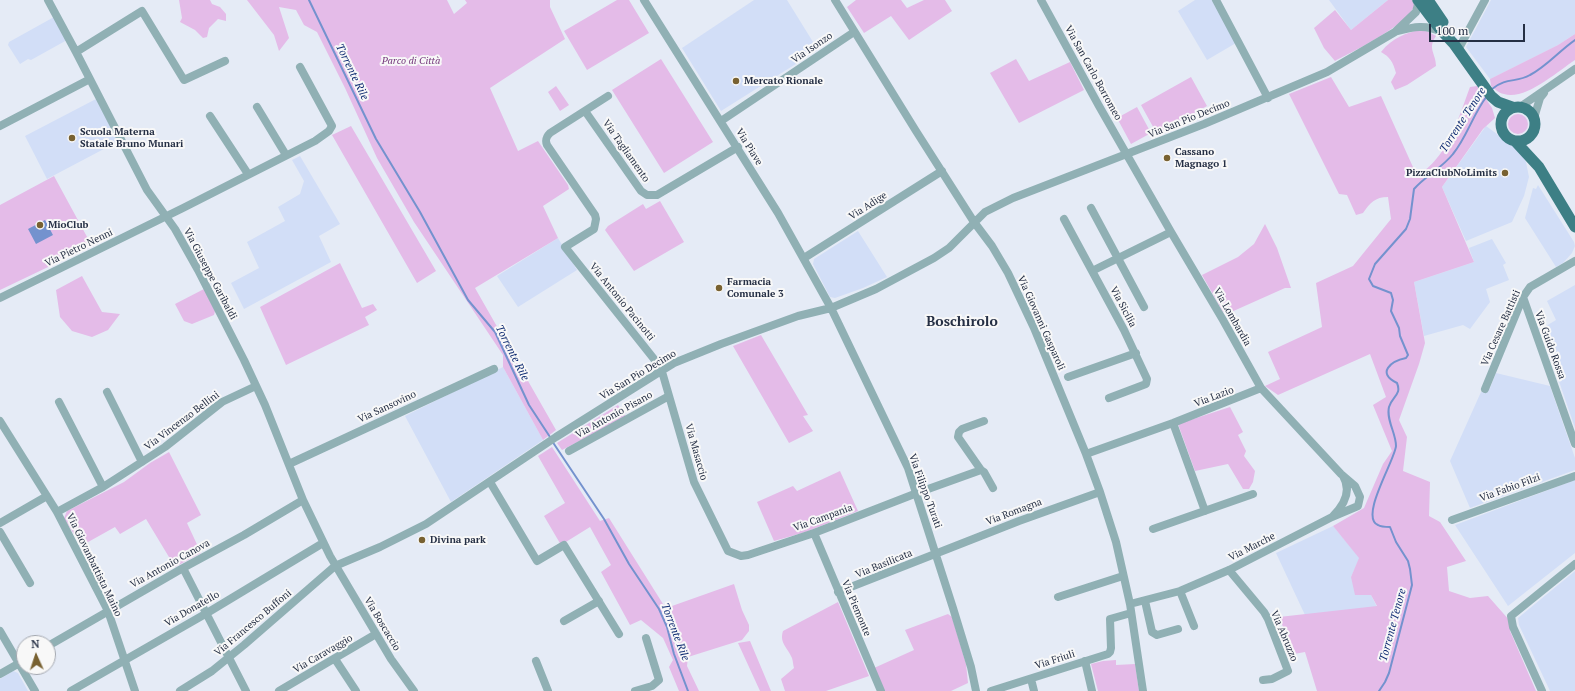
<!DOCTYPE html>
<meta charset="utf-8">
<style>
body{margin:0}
#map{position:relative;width:1575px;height:691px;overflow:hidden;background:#e5ebf6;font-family:"PT Serif",serif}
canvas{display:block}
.north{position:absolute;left:16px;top:635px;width:40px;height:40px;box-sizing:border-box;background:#f8f8f8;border:1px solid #a4a8b0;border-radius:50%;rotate:357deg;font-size:11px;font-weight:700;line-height:16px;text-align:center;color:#252f44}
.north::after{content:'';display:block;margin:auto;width:14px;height:18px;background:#786131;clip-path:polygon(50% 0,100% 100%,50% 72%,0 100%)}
.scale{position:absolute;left:1429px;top:24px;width:96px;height:18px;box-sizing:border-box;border:2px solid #252f44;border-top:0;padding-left:5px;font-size:12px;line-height:14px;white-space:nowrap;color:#252f44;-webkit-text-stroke:3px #f8f8f8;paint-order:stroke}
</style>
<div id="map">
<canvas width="1575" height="691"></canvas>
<div class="north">N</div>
<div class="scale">100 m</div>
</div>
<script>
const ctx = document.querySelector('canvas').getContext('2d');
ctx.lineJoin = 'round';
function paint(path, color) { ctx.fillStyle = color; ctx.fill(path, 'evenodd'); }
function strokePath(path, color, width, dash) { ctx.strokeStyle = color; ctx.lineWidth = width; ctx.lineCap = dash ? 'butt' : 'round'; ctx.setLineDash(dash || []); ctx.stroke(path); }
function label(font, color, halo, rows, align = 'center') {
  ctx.font = font + ' "PT Serif",serif'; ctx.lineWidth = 4; ctx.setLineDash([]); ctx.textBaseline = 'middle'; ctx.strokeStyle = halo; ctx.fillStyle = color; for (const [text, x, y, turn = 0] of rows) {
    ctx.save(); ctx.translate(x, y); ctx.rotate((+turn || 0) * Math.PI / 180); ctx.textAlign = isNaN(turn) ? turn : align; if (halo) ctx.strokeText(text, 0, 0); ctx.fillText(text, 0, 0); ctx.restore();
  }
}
const built = new Path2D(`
 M754,0h33l31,50 -97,61 -39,-63z
 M1195,0h17l24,43 -29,17 -29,-49z
 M1329,0h59l-37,30z
 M1491,0h84v34l-17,11 -68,34 -24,-32z
 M54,17l13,23 -36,20 -3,-1 -8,5 -12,-19 1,-3z
 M96,99l23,42 -72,38 -22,-43z
 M1486,126l34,25 6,11 3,15 -5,19 -12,26 -46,19 -24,-54z
 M300,156l40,68 -21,12 12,26 -87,47 -13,-26 28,-15 -12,-26 38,-21 -7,-14 22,-13 4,-13 -12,-21z
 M1538,185l36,57 1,4 -3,7 -9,10 -7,4 -31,-49 8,-30 3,1z
 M858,231l29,46 -24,11 -28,10 -5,-1 -17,-33 1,-5z
 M558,238l19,32 -59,37 -21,-31z
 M1492,239l14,24 -3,2 6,15 -23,9 4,13 -20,27 -7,-4 -39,11 -10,-54 60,-20 -5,-14z
 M1575,285v143l-34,-99 15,-9 -9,-19z
 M503,367l40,73 -92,62 -46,-86z
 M1496,373l54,13 25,72v12l-105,38 -20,-47 31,-69 9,-4z
 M1575,480v73l-67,53 -53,-81z
 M1333,526l27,32 -9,19 20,18 6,12 -72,8 -29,-62z
 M1575,571v120h-25l-31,-66 -1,-7z
 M13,671l5,2 10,18h-28v-12z`);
const green = new Path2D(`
 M179,0h31l2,4 8,3 6,7v7l-8,-2 -9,9 -2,9 -4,1 -8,-8 -15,-8 2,-4z
 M247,0h200l7,14 13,-11 -2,-3h85v7l15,32 -75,49 28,63 20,-10 30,44 1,4 -26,17 15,32 -83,50 81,142 -13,10 -40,-73v-12l-89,-133 -37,-64 -32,-70 -28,-56 -13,-7 -8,-15 -17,-3 10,31 -10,13 -5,-16z
 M617,0h12l20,33 -62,37 -23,-39z
 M856,0h45l6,8 17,-8h21l7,11 -43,29 -18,-24 -27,17 -17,-26z
 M1388,0h26c0,1 0,6 0,6 -5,18 -62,46 -79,55l-11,-13 -10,-20 21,-18 16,20z
 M1423,29l13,7c-9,13 0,17 0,30l-29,19 -12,5 -4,-8 5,-9c-3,-11 -6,-16 -15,-21 12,-15 25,-19 42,-23z
 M1575,34v26c-17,11 -50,41 -71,34 -6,-1 -9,-5 -13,-8l-1,-7 68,-34z
 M661,59l52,83 -49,31 -52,-83z
 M1016,59l13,22 41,-19 14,28 -65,33 -29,-50z
 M1191,77l16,29 -50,28 -16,-29z
 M1331,77l18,30 32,-11 36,80c31,-19 41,-57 53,-89l7,-1 15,22 3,10 -12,11 -41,58 32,75 -60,20 11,61 -6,21 -20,56 8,17 -4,34 27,11 -1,34 11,6 26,39 -19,6 2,24 21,7 18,-2 22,25v10l26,60h-219l-12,-39 -11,2 -15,-37 98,-11 -6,-11h-16l-4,-18 8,-19 -26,-32 31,-18 19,-44 9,-13 -19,-46 13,-8 -16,-43 -92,41 -13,-9 15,-7 -12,-27 54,-25 -6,-44 37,-17 38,-47 -3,-22c-13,0 -18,6 -25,16l-7,2 -9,-20 -8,-1 -50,-100z
 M556,86l13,19 -9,6 -12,-19z
 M1137,107l14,26 -20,11 -14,-26z
 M1508 124a10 10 0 1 1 20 0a10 10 0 1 1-20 0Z
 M351,126l85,145 -19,12 -85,-148z
 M54,176l38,70 -92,44v-85z
 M660,201l24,41 -50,29 -29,-41 3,-4 35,-22 3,5z
 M1265,224l12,24 14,40h-6l-56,25 -6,-1 -21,-37 36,-18 16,-13z
 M340,263l22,45 11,-4 4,6 -12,7 4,8 -83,40 -26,-58z
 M82,276l20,36 18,2 -12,16 -16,7 -20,-6 -12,-14 -4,-27z
 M204,289l11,22 -1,4 -22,9 -8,-3 -9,-17z
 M761,335l47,80 -5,1 10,15 -24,12 -56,-97z
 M618,405l8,12 -64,33 -5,-7z
 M1230,407l13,25 -5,3 8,16 -2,5 11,15 -2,11 -4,7h-6l-15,-25 -33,7 -17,-47z
 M552,447l48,74 9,-3 54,86 9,2 62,-22 8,26 7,15v6l-7,9 -54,17 -1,9 12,25h-20l-10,-24 4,-7 -10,-22 -22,-18 -11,5 -29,-53 10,-7 -21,-38 -29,18 -17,-29 21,-13 -27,-47z
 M169,452l32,63 -14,8 14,30 -26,14 -29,-48 -26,15 -5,-7 -34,19 -17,-28 3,-7 57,-29 26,-19z
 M840,471l18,40 -52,21 -32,9 -17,-39 36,-16 4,5z
 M838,602l31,74 -43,15h-41l-4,-12 13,-11c-1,-3 -1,-7 -2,-10 -4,-10 -13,-15 -9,-27z
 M948,614l4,3 14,47 2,19 -17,8h-67l-10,-23 40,-18 -9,-20z
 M750,641l21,50h-11l-22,-48z
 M1116,660v5l19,-1 4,27h-41l-7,-27 12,-3z`);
const water = new Path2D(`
 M45,220l8,15 -17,9 -8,-15z`);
const stream = new Path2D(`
 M309,0l67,139 44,73 48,88 27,32 34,73 21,32
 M1492,89c15,-12 24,-6 38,-14 17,-9 29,-24 45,-35
 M552,441l52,78 25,45 30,45 8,18 7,27 14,37
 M1379,691l6,-9 4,-9 23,-88 -2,-16 -2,-8 -12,-19 -6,-15c-4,0 -9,0 -12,-2 -19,-8 17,-65 18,-79 0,-13 -10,-26 -7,-39 3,-11 13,-12 8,-24 -21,-10 -6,-22 9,-25l2,-3 -8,-19 -1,-8 -8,-17 2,-11 -2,-7 -18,-7 -4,-7 6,-15 31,-35 4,-10 4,-30c11,-13 28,-21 39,-35 14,-17 20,-40 34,-58`);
const minor = new Path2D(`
 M48,0l28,52 71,138 28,39 23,41 46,90 21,45 38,95 27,56 61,103 23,32
 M644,0l134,213 53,95 77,160 45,140 18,59 5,24
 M835,0l81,131 58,91 18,24 16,27 26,55 52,126 14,38 16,50 14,62 13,87
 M1041,0l58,106 72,126 52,88 38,68 80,86 14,12 5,11 -2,9 -26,11 -103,53 -49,21 -50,13
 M1216,0l52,98
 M1398,31c15,-4 28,-7 43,1
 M1458,50l27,-50
 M76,52l66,-41 42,69 41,-19
 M608,96l-58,37c-4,4 -5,7 -3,12l48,70 1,4 -2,10 -29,18 89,112 9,16 31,107 34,69 13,5 7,-1 66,-22 103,-40 64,-23
 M257,107l29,48
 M1520,107l55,-38
 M585,111l56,80 6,4h10l81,-48
 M210,116l38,58
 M1534,118l6,-20 4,-5
 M721,121l133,-89
 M0,126l90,-47
 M1091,208l53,99
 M1064,219l60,111 23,49 -1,5 -37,14
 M804,258l138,-87
 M1092,271l79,-39
 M1523,297l52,147
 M0,298l183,-90 132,-67 14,-10 3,-5 -32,-59
 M1068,377l68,-24
 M1485,389l38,-92 7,-10 45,-26
 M107,392l35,70
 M59,402l44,85
 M0,421l57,91 51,99 27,80
 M984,421l-22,8 -3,3 -1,5 23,33 3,2 9,16
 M1173,423l32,88
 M569,451l100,-55
 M1086,454l87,-31 88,-35
 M289,464l205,-95
 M490,482l47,79 27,-16 55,89
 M57,512l46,-25 62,-40 57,-45 34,-16
 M1333,516c11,-11 19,-25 10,-40
 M1452,520l123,-44
 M0,523l47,-27
 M1153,529l100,-35
 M0,532l30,51
 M814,533l67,158
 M183,568l63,123
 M1229,570l35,42 4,7 20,52 -16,8 -9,1
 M1180,591l14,35
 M838,592l181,-71 81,-29
 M1058,597l65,-21
 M1145,601l7,31 5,3 21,-6
 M564,621l35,-20
 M0,631l35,60
 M48,646l135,-78 61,-33 59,-35
 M335,659l21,32
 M536,661l12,30
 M1085,661l7,30
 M0,674l23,-13
 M1031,679l3,12
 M71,691l136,-78 116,-70
 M180,691l32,-20 32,-26 91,-79 45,-19 46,-23 130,-87 105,-66 13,-8 47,-19 77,-28 33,-8 45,-19 58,-31 15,-10 36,-36 28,-14 191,-74 123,-52 68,-40 21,-20 2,-8 -2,-4
 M279,691l97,-57
 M635,691l17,-5 7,-6 -13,-42
 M991,691l117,-37 2,-2 1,-4 -1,-29 21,-6
 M1542,691l-29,-64 -2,-11 64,-52`);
const major = new Path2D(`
 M1418,0l21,28 15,16 37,52 7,6 14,5
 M1428,0l15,22
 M1501 124a17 17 0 1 1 34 0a17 17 0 1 1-34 0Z
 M1515,141l24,26 36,60`);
const markers = [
 [736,81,4,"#786131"],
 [72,138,4,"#786131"],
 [1167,158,4,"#786131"],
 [1505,173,4,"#786131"],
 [40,225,4,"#786131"],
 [719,288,4,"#786131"],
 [422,540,4,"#786131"]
];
const streetNames = [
 ["Via Isonzo",812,48,-34],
 ["Via San Carlo Borromeo",1093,73,61],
 ["Via San Pio Decimo",1189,119,-22],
 ["Via Piave",749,147,58],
 ["Via Tagliamento",626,151,55],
 ["Via Adige",868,206,-33],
 ["Via Pietro Nenni",79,248,-26],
 ["Via Giuseppe Garibaldi",210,274,62],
 ["Via Antonio Pacinotti",622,302,51],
 ["Via Sicilia",1123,307,62],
 ["Via Lombardia",1232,317,60],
 ["Via Giovanni Gasparoli",1041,323,66],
 ["Via Cesare Battisti",1501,328,-66],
 ["Via Guido Rossa",1550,345,70],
 ["Via San Pio Decimo",638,375,-31],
 ["Via Lazio",1214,397,-21],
 ["Via Sansovino",387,407,-25],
 ["Via Antonio Pisano",614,415,-29],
 ["Via Vincenzo Bellini",182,421,-37],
 ["Via Masaccio",696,452,74],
 ["Via Fabio Filzi",1510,488,-20],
 ["Via Filippo Turati",925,491,70],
 ["Via Romagna",1014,512,-21],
 ["Via Campania",823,518,-20],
 ["Via Marche",1252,547,-27],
 ["Via Antonio Canova",170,564,-29],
 ["Via Basilicata",884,564,-22],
 ["Via Giovanbattista Maino",94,565,64],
 ["Via Piemonte",856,608,67],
 ["Via Donatello",192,609,-30],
 ["Via Francesco Buffoni",253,623,-40],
 ["Via Boscaccio",382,624,59],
 ["Via Abruzzo",1284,636,67],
 ["Via Caravaggio",323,654,-30],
 ["Via Friuli",1055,660,-18]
];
const parkNames = [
 ["Parco di Città",411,61]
];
const poiNames = [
 ["Mercato Rionale",744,81],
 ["Scuola Materna",80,132],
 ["Statale Bruno Munari",80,144],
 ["Cassano",1175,152],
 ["Magnago 1",1175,164],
 ["PizzaClubNoLimits",1497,173,"right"],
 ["MioClub",48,225],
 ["Farmacia",727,282],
 ["Comunale 3",727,294],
 ["Divina park",430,540]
];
const waterNames = [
 ["Torrente Rile",352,72,64],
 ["Torrente Tenore",1463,120,-57],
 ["Torrente Rile",512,353,63],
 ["Torrente Tenore",1393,625,-75],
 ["Torrente Rile",675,632,69]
];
const districtNames = [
 ["Boschirolo",962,322]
];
paint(built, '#d2def7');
paint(green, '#e4bbe8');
paint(water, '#7492ce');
strokePath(stream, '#7492ce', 2);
strokePath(minor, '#90b0b4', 8);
strokePath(major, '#3d7f85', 11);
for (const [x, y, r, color] of markers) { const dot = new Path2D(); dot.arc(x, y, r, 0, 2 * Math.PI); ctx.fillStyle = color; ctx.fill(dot); strokePath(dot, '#f8f8f8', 1.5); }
label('10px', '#252f44', '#f8f8f8', streetNames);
label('italic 10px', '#75387c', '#f8f8f8', parkNames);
label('bold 10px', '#252f44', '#f8f8f8', poiNames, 'left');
label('italic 11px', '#0f2c72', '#f8f8f8', waterNames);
label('bold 14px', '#252f44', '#f8f8f8', districtNames);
</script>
